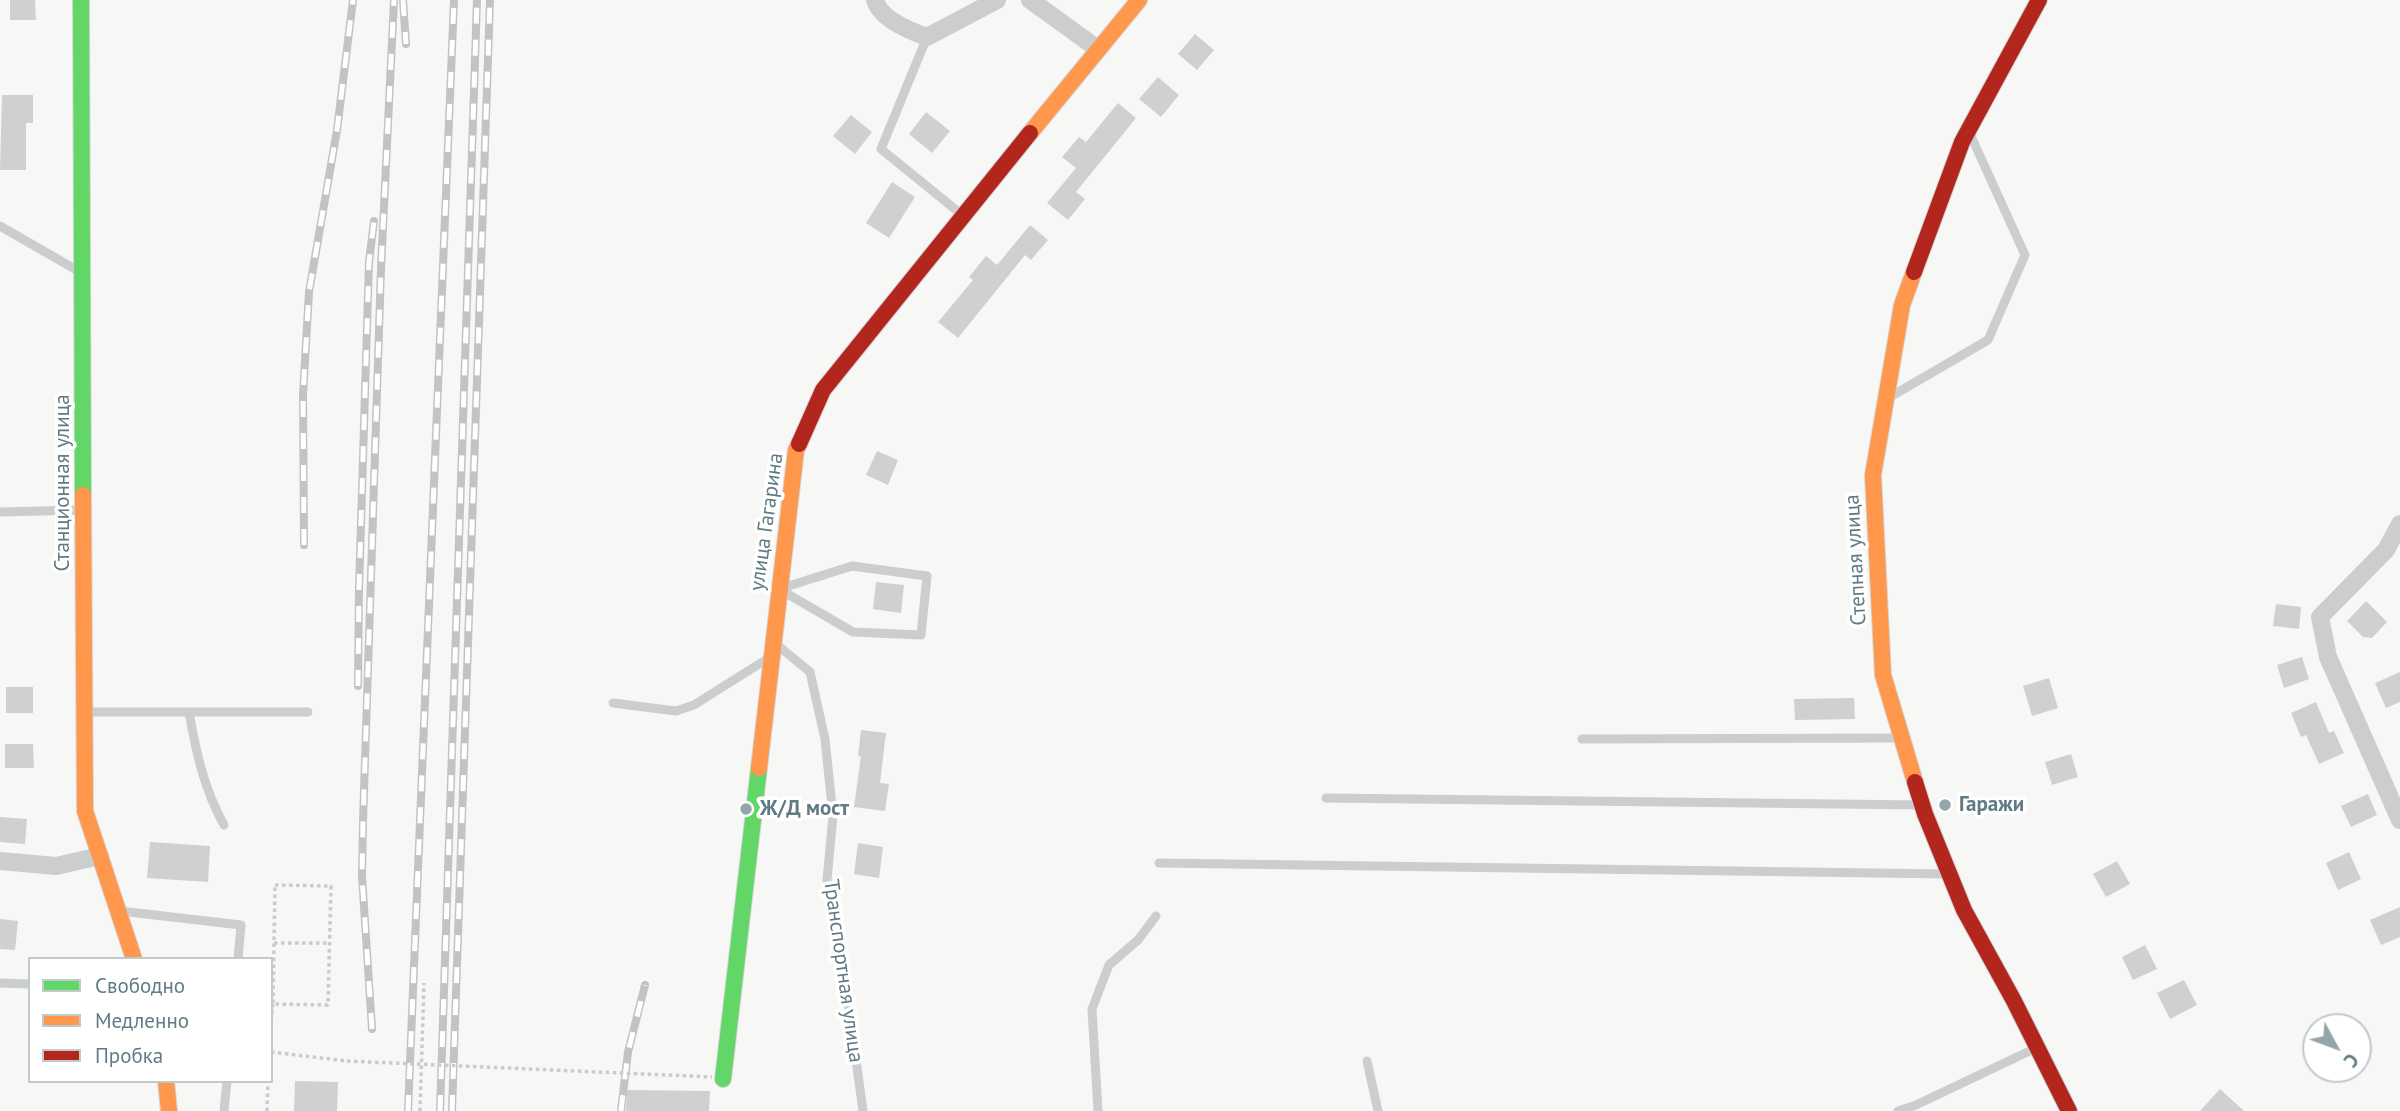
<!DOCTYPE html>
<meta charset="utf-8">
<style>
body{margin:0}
#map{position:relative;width:2400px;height:1111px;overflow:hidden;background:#f7f7f6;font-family:"PT Sans",sans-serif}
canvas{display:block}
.legend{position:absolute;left:28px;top:957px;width:245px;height:126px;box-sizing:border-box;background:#fff;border:2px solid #bfcacd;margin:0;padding:9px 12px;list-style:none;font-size:21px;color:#607b83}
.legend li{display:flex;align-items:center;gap:14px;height:35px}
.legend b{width:35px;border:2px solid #bfcacd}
.north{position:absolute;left:2302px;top:1013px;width:70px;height:70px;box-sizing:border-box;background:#fff;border:2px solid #bfcacd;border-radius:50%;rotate:131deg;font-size:19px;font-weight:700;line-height:28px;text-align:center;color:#607b83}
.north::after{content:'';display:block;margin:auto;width:24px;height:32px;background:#95a6ab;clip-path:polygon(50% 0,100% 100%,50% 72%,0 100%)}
</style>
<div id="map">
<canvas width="2400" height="1111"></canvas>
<ul class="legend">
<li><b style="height:9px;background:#63d668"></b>Свободно</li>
<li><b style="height:9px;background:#ff974d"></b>Медленно</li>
<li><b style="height:9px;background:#b3261e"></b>Пробка</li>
</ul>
<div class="north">С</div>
</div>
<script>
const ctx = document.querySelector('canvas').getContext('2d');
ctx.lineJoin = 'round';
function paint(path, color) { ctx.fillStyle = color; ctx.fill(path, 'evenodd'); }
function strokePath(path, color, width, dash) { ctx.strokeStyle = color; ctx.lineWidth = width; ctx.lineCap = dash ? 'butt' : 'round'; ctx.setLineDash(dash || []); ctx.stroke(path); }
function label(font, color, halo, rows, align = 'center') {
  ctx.font = font + ' "PT Sans",sans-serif'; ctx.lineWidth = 7; ctx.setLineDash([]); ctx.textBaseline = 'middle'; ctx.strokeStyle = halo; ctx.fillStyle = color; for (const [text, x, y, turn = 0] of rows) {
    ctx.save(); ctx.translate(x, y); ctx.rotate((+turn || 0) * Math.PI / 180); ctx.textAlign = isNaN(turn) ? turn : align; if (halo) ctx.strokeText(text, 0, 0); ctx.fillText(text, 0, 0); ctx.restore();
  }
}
const building = new Path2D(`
 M10,0h25l1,20h-26z
 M1195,34l19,16 -17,20 -19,-16z
 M1158,77l21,18 -18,22 -22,-18z
 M2,95h31v28h-7v47h-26z
 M1118,103l18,15 -60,74 9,7 -17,21 -21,-17 29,-35 -14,-11 17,-20 7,5z
 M926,112l24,19 -18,22 -23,-19z
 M851,115l21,17 -17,22 -22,-18z
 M892,182l23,15 -26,41 -23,-15z
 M1030,225l18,15 -17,20 -6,-5 -67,83 -20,-16 35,-42 -4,-3 17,-21 11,9z
 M877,451l21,9 -10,25 -22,-10z
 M876,582l28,3 -3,28 -28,-4z
 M2366,601l21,21 -15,16 -9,-1 -16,-16z
 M2276,604l25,3 -2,22 -26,-3z
 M2302,657l7,22 -25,9 -7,-23z
 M2400,672v30l-14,6 -11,-25z
 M2049,678l9,30 -26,8 -9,-30z
 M6,687h27v26h-27z
 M1854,698l1,21 -60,1 -1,-21z
 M2316,702l13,31 5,-2 10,22 -25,11 -13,-29 -5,2 -10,-24z
 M861,730l25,3 -6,50 9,1 -4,27 -31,-4 7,-51h-3z
 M5,744h28l1,24h-29z
 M2071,754l7,23 -26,8 -7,-23z
 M2368,794l9,21 -26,12 -10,-21z
 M0,817l27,2 -2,25 -25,-2z
 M150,842l60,4 -2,36 -61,-4z
 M858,843l25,4 -4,31 -25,-4z
 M2349,852l12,27 -23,11 -12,-27z
 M2117,861l13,23 -24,13 -13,-23z
 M2400,907v30l-19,8 -11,-25z
 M0,919l18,2 -3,29 -15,-1z
 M2145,945l12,24 -24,11 -11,-23z
 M2184,980l13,25 -27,14 -13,-26z
 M295,1081l43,1 -1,29h-43z
 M2220,1089l24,22h-44z
 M627,1090l83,1 -1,20h-83z`);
const path = new Path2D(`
 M275,885l56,1 -3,119 -55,-1z
 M274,943h56
 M271,1021l2,-17
 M271,1052l76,9
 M267,1111l1,-30
 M420,1111l4,-128`);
const lane = new Path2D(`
 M927,37l-46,112 80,65
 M0,226l80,46
 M1890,397l98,-57 37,-85 -54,-119
 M0,512l82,-2
 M852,566l75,10 -6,59 -68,-3 -74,-43z
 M776,644l34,28 15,67 8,77 -6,64 22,129 14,102
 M613,703l63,8 18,-6 73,-46
 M86,712h222
 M189,712c7,40 15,77 35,113
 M1582,739l318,-1
 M1326,798l595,7
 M1159,863l788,11
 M120,911l121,14 -3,34
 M0,983l30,1
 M1367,1061l11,50
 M224,1111l3,-30
 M1098,1111l-6,-102 17,-44 29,-25 18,-24
 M1898,1111l18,-6 120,-57`);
const street = new Path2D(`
 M875,0c5,19 35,31 52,37l70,-37
 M1030,0l68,49
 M2400,524l-14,26 -66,67 8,40 72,163
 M0,861l56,5 44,-10`);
const fast = new Path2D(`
 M81,0l2,495
 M723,1079l36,-311`);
const slow = new Path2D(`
 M1030,133l109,-133
 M1914,272l-12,33 -29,170 10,200 32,107
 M83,495l2,316 49,148
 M759,768l37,-318 3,-6
 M166,1081l3,30`);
const jam = new Path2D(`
 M1914,272l48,-130 77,-142
 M799,444l24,-54 207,-257
 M1915,782l10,32 39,96 50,91 55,110`);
const rail = new Path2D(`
 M403,0l3,44
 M304,545l-1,-150 6,-103 28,-162 16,-130
 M358,686l1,-98 10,-326 5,-41
 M372,1029l-10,-153 1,-54 18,-554 13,-268
 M408,1111l46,-1111
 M440,1111l37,-1111
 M452,1111l38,-1111
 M621,1111l7,-59 17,-67`);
const pathBridge = new Path2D(`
 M347,1061l365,16`);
const markers = [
 [1945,805,7,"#95a6ab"],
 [746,809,7,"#95a6ab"]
];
const streetNames = [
 ["Станционная улица",63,483,-90],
 ["улица Гагарина",767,522,-82],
 ["Степная улица",1856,560,-93],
 ["Транспортная улица",843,971,82]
];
const poiNames = [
 ["Гаражи",1959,805],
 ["Ж/Д мост",760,809]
];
paint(building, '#ced0d1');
strokePath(fast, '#d4d5d6', 18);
strokePath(slow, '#d4d5d6', 18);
strokePath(jam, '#d4d5d6', 18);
strokePath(path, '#c9cbcc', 3.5, [3.5, 3.5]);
strokePath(lane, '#cbcdce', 9);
strokePath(street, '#cbcdce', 18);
strokePath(fast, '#63d668', 16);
strokePath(slow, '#ff974d', 16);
strokePath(jam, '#b3261e', 16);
strokePath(rail, '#c1c3c4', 8);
strokePath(rail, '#fff', 5, [16]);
strokePath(pathBridge, '#c9cbcc', 3.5, [3.5, 3.5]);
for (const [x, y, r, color] of markers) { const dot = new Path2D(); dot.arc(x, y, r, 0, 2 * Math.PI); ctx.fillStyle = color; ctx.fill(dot); strokePath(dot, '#fff', 2.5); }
label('21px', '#607b83', '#fff', streetNames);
label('bold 21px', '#607b83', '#fff', poiNames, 'left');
</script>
